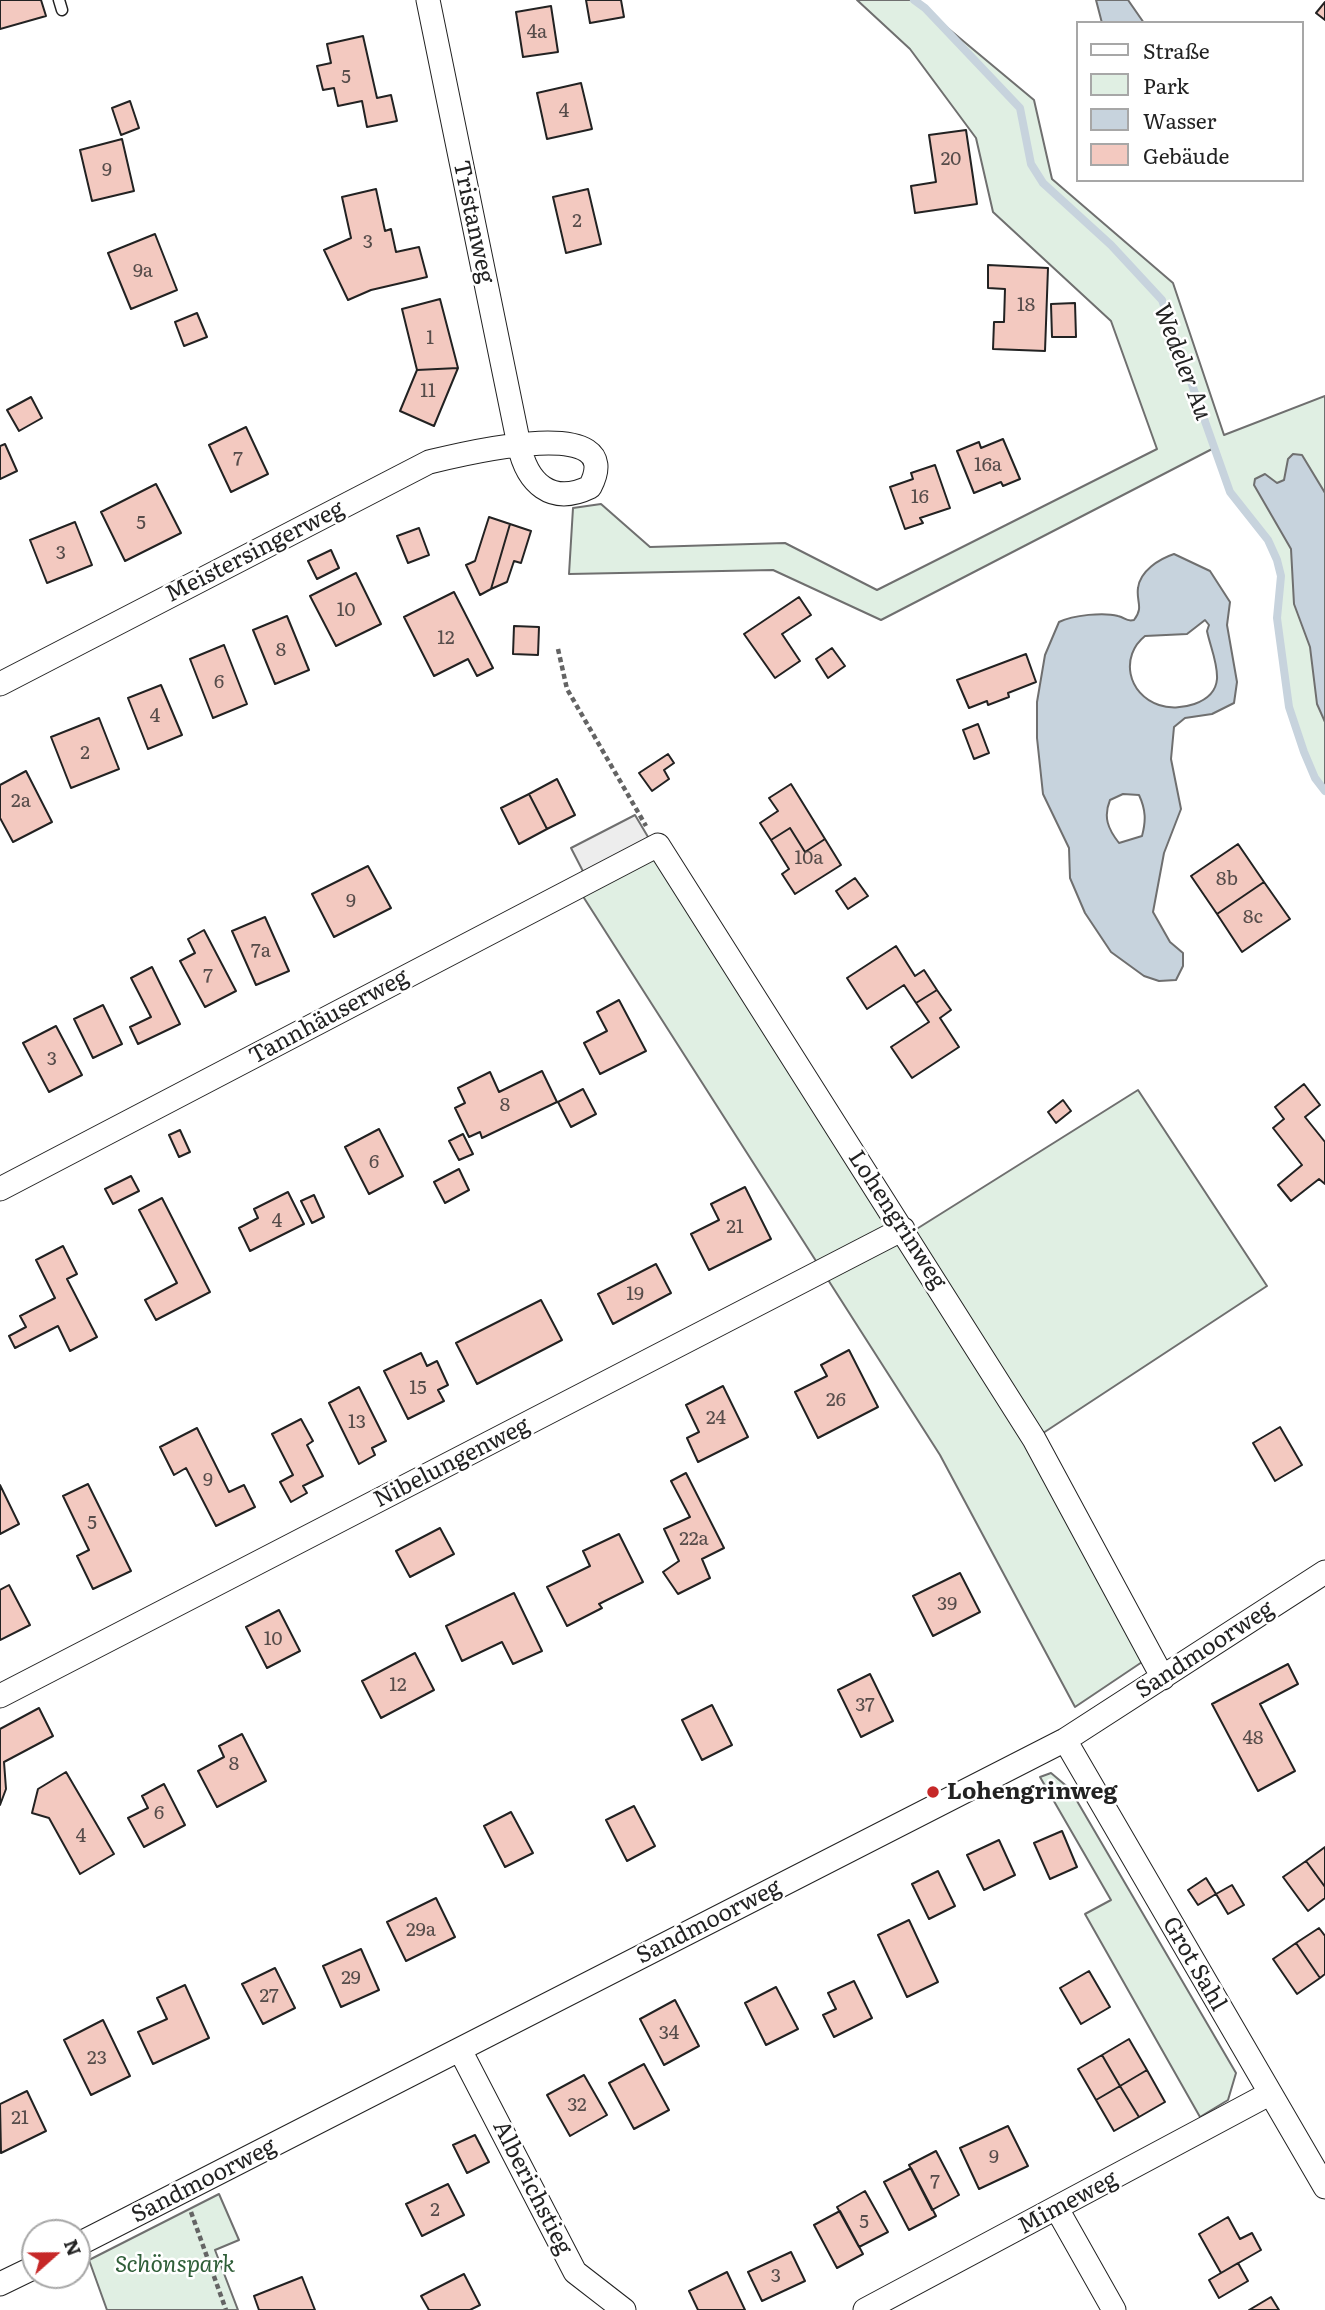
<!DOCTYPE html>
<meta charset="utf-8">
<style>
body{margin:0}
#map{position:relative;width:1325px;height:2310px;overflow:hidden;background:#fff;font-family:Literata,serif}
canvas{display:block}
.legend{position:absolute;left:1076px;top:21px;width:228px;height:161px;box-sizing:border-box;background:#fff;border:2px solid #a7a7a7;margin:0;padding:9px 12px;list-style:none;font-size:21px;color:#222}
.legend li{display:flex;align-items:center;gap:14px;height:35px}
.legend b{width:35px;border:2px solid #a7a7a7}
.north{position:absolute;left:21px;top:2219px;width:70px;height:70px;box-sizing:border-box;background:#fff;border:2px solid #a7a7a7;border-radius:50%;rotate:69deg;font-size:19px;font-weight:700;line-height:28px;text-align:center;color:#222}
.north::after{content:'';display:block;margin:auto;width:24px;height:32px;background:#c62828;clip-path:polygon(50% 0,100% 100%,50% 72%,0 100%)}
</style>
<div id="map">
<canvas width="1325" height="2310"></canvas>
<ul class="legend">
<li><b style="height:9px;background:#fff"></b>Straße</li>
<li><b style="height:19px;background:#e0efe3"></b>Park</li>
<li><b style="height:19px;background:#c7d3dd"></b>Wasser</li>
<li><b style="height:19px;background:#f3c9c0"></b>Gebäude</li>
</ul>
<div class="north">N</div>
</div>
<script>
const ctx = document.querySelector('canvas').getContext('2d');
ctx.lineJoin = 'round';
function paint(path, color) { ctx.fillStyle = color; ctx.fill(path, 'evenodd'); }
function strokePath(path, color, width, dash) { ctx.strokeStyle = color; ctx.lineWidth = width; ctx.lineCap = dash ? 'butt' : 'round'; ctx.setLineDash(dash || []); ctx.stroke(path); }
function label(font, color, halo, rows, align = 'center') {
  ctx.font = font + ' Literata,serif'; ctx.lineWidth = 5; ctx.setLineDash([]); ctx.textBaseline = 'middle'; ctx.strokeStyle = halo; ctx.fillStyle = color; for (const [text, x, y, turn = 0] of rows) {
    ctx.save(); ctx.translate(x, y); ctx.rotate((+turn || 0) * Math.PI / 180); ctx.textAlign = isNaN(turn) ? turn : align; if (halo) ctx.strokeText(text, 0, 0); ctx.fillText(text, 0, 0); ctx.restore();
  }
}
const green = new Path2D(`
 M857,0h57l120,100 18,79 121,104 51,152 101,-39v395c-30,-29 -48,-133 -48,-174 1,-16 6,-33 2,-48 -7,-34 -31,-45 -46,-71 -9,-15 -14,-34 -19,-50l-333,172 -108,-50 -204,4 4,-66 28,-4 49,43 135,-4 92,47 280,-141 -46,-128 -118,-109 -17,-74 -66,-89z
 M658,845l249,390 231,-145 129,196 -233,153 117,217 -76,51 -135,-252 -363,-568z
 M1051,1773l19,16 166,284 -8,27 -28,17 -115,-203 26,-14 -71,-123z
 M219,2194l20,46 -24,10 23,60h-131l-18,-50z`);
const parking = new Path2D(`
 M635,815l19,32 -66,34 -17,-33z`);
const water = new Path2D(`
 M1096,0h32l16,23h-42z
 M1293,454l9,1 23,38v229l-8,-18 -7,-57 -16,-43 -3,-55 -37,-64 1,-6 10,-5 12,9 7,-3 4,-21z
 M1174,554l36,17 20,31 -3,23 10,57 -3,21 -22,11 -27,4 -11,9 -3,32 10,50 -17,44 -11,59 17,30 13,11v13l-7,14 -17,1 -15,-5 -33,-24 -26,-39 -15,-35 -1,-30 -26,-54 -6,-56v-36l8,-47 14,-33c14,-7 45,-10 59,-6 8,2 8,6 16,4 10,-13 2,-18 4,-32 2,-17 21,-29 36,-34zM1205,620l4,5 -2,6c3,15 11,32 10,48 -2,25 -39,33 -58,26 -32,-11 -39,-49 -14,-69l42,-2zM1123,794l16,1c7,15 7,26 3,41l-23,7c-11,-14 -16,-26 -9,-43z`);
const stream = new Path2D(`
 M914,0l11,8 95,100 11,56 12,19 68,62 51,55 68,192 38,48 9,20 4,16 -4,42 12,89 15,45 11,26 10,13`);
const building = new Path2D(`
 M0,0h41l5,16 -46,13z
 M586,0h35l3,17 -34,6z
 M1325,2v18l-9,-7z
 M551,6l7,46 -35,5 -7,-45z
 M363,36l14,62 14,-3 6,26 -30,6 -5,-26 -24,5 -4,-18 -11,2 -6,-24 14,-3 -4,-19z
 M581,83l11,46 -45,10 -10,-46z
 M130,101l9,27 -18,7 -9,-27z
 M966,130l11,74 -62,9 -4,-27 25,-4 -7,-47z
 M122,139l12,52 -42,10 -12,-51z
 M376,189l9,42 6,-2 5,23 23,-5 8,30 -56,13 -23,10 -24,-50 27,-12 -9,-41z
 M588,189l13,55 -35,9 -13,-56z
 M155,234l22,56 -46,19 -23,-56z
 M988,265l60,3 -3,83 -52,-2 1,-27h10l1,-33 -17,-1z
 M440,299l18,69 -41,2 -15,-61z
 M1075,303l1,34h-24l-1,-33z
 M197,313l10,24 -23,9 -9,-24z
 M458,368l-24,58 -34,-15 17,-41z
 M31,397l11,21 -23,13 -12,-21z
 M246,427l22,47 -37,18 -22,-47z
 M1003,439l17,40 -17,7 -2,-4 -27,11 -17,-42 22,-9 2,6z
 M5,444l12,27 -17,8v-33z
 M935,465l15,43 -30,10 3,5 -18,6 -15,-42 23,-8 -2,-6z
 M156,484l25,49 -56,28 -24,-49z
 M489,517l21,7 -19,65 -11,6 -14,-30 9,-4z
 M75,522l17,43 -45,18 -17,-43z
 M510,524l21,7 -10,32 -7,-2 -7,21 -16,7z
 M419,528l10,27 -21,8 -11,-27z
 M331,550l8,18 -22,11 -9,-18z
 M356,573l25,51 -45,22 -26,-50z
 M454,592l39,76 -16,8 -9,-17 -34,17 -30,-59z
 M799,597l12,18 -29,19 18,27 -25,17 -31,-44z
 M287,616l22,54 -34,14 -22,-54z
 M514,626l25,1 -1,28 -25,-1z
 M224,645l23,59 -34,14 -23,-59z
 M832,648l13,18 -17,12 -12,-19z
 M1026,654l10,28 -28,11 1,4 -21,8 -1,-4 -18,7 -12,-28z
 M161,685l21,50 -34,14 -20,-51z
 M99,718l20,51 -48,19 -20,-51z
 M978,724l11,29 -15,6 -11,-29z
 M668,754l6,9 -10,7 5,9 -17,12 -13,-18z
 M26,771l26,51 -39,20 -13,-24v-33z
 M557,779l18,36 -28,14 -18,-35z
 M791,784l34,55 -20,13 -15,-24 -19,12 -11,-17 18,-12 -9,-13z
 M529,794l18,35 -28,15 -18,-36z
 M790,828l15,24 20,-13 16,26 -46,29 -13,-20 7,-5 -18,-29z
 M1238,844l26,38 -47,32 -26,-38z
 M368,866l23,42 -57,29 -22,-43z
 M855,878l13,18 -20,13 -12,-18z
 M1264,882l26,37 -48,33 -25,-38z
 M265,917l24,54 -33,14 -24,-54z
 M204,930l32,61 -31,16 -25,-46 15,-8 -7,-14z
 M896,946l19,30 9,-6 13,20 -21,13 -12,-18 -37,24 -20,-31z
 M152,967l28,57 -42,20 -8,-17 21,-10 -20,-39z
 M937,990l14,20 -11,8 19,29 -47,31 -21,-31 38,-25 -13,-19z
 M619,1000l27,51 -46,23 -16,-31 23,-12 -10,-19z
 M103,1005l19,39 -29,14 -19,-39z
 M56,1026l26,49 -33,17 -26,-49z
 M542,1071l15,31 -75,36 -2,-6 -11,5 -14,-29 10,-5 -7,-15 32,-16 9,20z
 M1304,1084l16,21 -15,12 20,25v42l-6,-5 -28,22 -13,-16 24,-20 -29,-37 11,-9 -9,-12z
 M583,1089l13,25 -25,13 -13,-25z
 M1063,1100l8,11 -15,12 -8,-11z
 M379,1129l24,47 -34,18 -24,-47z
 M180,1130l10,22 -11,5 -10,-22z
 M463,1134l10,20 -14,6 -10,-19z
 M459,1169l10,21 -24,13 -11,-21z
 M131,1176l8,15 -26,13 -8,-15z
 M745,1187l26,52 -62,31 -18,-36 28,-14 -8,-16z
 M288,1192l16,32 -54,27 -11,-23 19,-10 -4,-9z
 M314,1195l10,22 -12,6 -11,-22z
 M162,1198l48,94 -54,28 -11,-20 32,-17 -38,-73z
 M63,1246l14,28 -10,5 30,58 -27,14 -12,-25 -43,22 -6,-12 17,-9 -6,-11 35,-18 -19,-38z
 M656,1264l15,29 -58,31 -15,-30z
 M541,1300l21,40 -85,44 -21,-41z
 M849,1350l29,57 -60,31 -23,-46 32,-16 -6,-11z
 M421,1353l6,13 10,-5 11,24 -10,5 6,11 -36,18 -24,-48z
 M723,1386l25,51 -50,25 -11,-24 12,-6 -13,-27z
 M359,1387l27,54 -14,7 3,7 -16,9 -30,-61z
 M301,1419l12,22 -6,4 16,31 -20,10 4,7 -16,9 -11,-20 13,-7 -21,-41z
 M1280,1427l22,38 -27,16 -22,-38z
 M197,1428l32,64 15,-7 11,22 -39,19 -30,-58 -12,7 -14,-28z
 M686,1473l38,75 -22,11 8,19 -32,16 -15,-22 16,-11 -15,-32 26,-12 -19,-36z
 M88,1484l43,87 -38,18 -16,-33 12,-6 -26,-54z
 M0,1485l19,39 -19,10z
 M440,1528l14,26 -44,23 -14,-26z
 M619,1534l24,48 -44,22 3,4 -35,18 -20,-39 43,-21 -7,-15z
 M960,1573l20,39 -47,24 -20,-40z
 M9,1585l21,40 -30,15v-50z
 M514,1593l28,58 -29,13 -11,-22 -40,19 -16,-35z
 M279,1610l21,41 -33,17 -21,-41z
 M415,1653l19,37 -53,28 -19,-37z
 M1288,1664l10,20 -38,20 35,67 -37,20 -46,-87z
 M870,1674l23,47 -32,16 -23,-47z
 M712,1705l20,40 -30,15 -20,-40z
 M39,1708l14,28 -49,26 2,27 -6,16v-76z
 M242,1734l24,47 -49,26 -19,-36 26,-14 -5,-11z
 M66,1772l48,82 -34,20 -31,-56 -17,-5 6,-24z
 M164,1784l21,41 -41,22 -16,-29 20,-10 -6,-12z
 M634,1806l21,40 -28,15 -21,-41z
 M511,1812l22,41 -28,14 -21,-41z
 M1062,1831l15,36 -27,12 -16,-36z
 M999,1840l16,35 -31,15 -17,-35z
 M1325,1847v40l-19,-26z
 M1306,1861l19,26v11l-17,13 -25,-34z
 M938,1871l17,35 -26,13 -17,-35z
 M1206,1878l10,16 -18,11 -10,-15z
 M1232,1885l12,20 -16,9 -12,-20z
 M436,1898l19,39 -49,24 -19,-39z
 M909,1920l29,62 -31,15 -29,-62z
 M1319,1928l6,8v38l-5,4 -24,-35z
 M1296,1943l24,35 -23,16 -24,-35z
 M361,1949l18,41 -38,17 -18,-41z
 M275,1968l20,40 -32,16 -21,-40z
 M1089,1971l21,36 -29,17 -21,-36z
 M854,1981l18,37 -38,19 -11,-22 13,-6 -8,-16z
 M185,1985l24,53 -56,26 -15,-32 29,-13 -10,-21z
 M776,1987l22,42 -32,16 -21,-42z
 M675,2000l24,46 -35,19 -24,-46z
 M103,2020l27,56 -39,19 -27,-55z
 M1129,2039l18,31 -27,16 -18,-31z
 M1102,2055l18,31 -24,14 -18,-31z
 M644,2064l25,46 -35,19 -25,-46z
 M1147,2070l18,32 -26,15 -19,-31z
 M584,2075l23,40 -37,21 -23,-41z
 M1120,2086l19,31 -25,14 -18,-31z
 M27,2091l19,40 -45,22 -1,-49z
 M1008,2126l20,40 -49,23 -19,-41z
 M475,2135l14,27 -22,11 -14,-28z
 M936,2151l23,44 -27,15 -23,-45z
 M911,2168l25,48 -27,14 -25,-48z
 M448,2184l16,31 -42,21 -16,-32z
 M865,2191l23,41 -29,15 -22,-40z
 M840,2211l23,43 -26,14 -23,-43z
 M1228,2217l12,22 12,-6 9,17 -40,23 -22,-39z
 M791,2252l14,29 -43,20 -14,-29z
 M1238,2263l10,18 -29,17 -10,-18z
 M727,2272l18,38h-47l-9,-19z
 M464,2274l16,31 -10,5h-41l-8,-14z
 M302,2277l13,33h-56l-5,-14z
 M1271,2297l8,13h-30z`);
const path = new Path2D(`
 M558,649l9,40 79,137
 M191,2212l35,98`);
const service = new Path2D(`
 M59,0l3,10`);
const minor = new Path2D(`
 M0,684l429,-222c29,-7 201,-51 161,25 -39,19 -63,-4 -71,-42l-91,-445
 M0,1189l658,-344 376,594 129,239
 M0,1696l903,-467
 M1065,1740l260,447
 M460,2050l115,222 49,38
 M1057,2209l57,101
 M77,2245l988,-505 260,-168
 M0,2284l35,-17
 M865,2310l404,-216`);
const markers = [
 [933,1792,7,"#c62828"]
];
const numberNames = [
 ["4a",537,32],
 ["5",346,77],
 ["4",564,111],
 ["20",951,159],
 ["9",107,170],
 ["2",577,221],
 ["3",368,242],
 ["9a",143,271],
 ["18",1026,305],
 ["1",430,338],
 ["11",428,391],
 ["7",238,459],
 ["16a",988,465],
 ["16",920,497],
 ["5",141,523],
 ["3",61,553],
 ["10",346,610],
 ["12",446,638],
 ["8",281,650],
 ["6",219,682],
 ["4",155,716],
 ["2",85,753],
 ["2a",21,801],
 ["10a",809,858],
 ["8b",1227,879],
 ["9",351,901],
 ["8c",1253,917],
 ["7a",261,951],
 ["7",208,976],
 ["3",52,1059],
 ["8",505,1105],
 ["6",374,1162],
 ["4",277,1221],
 ["21",735,1227],
 ["19",635,1294],
 ["15",418,1388],
 ["26",836,1400],
 ["24",716,1418],
 ["13",357,1422],
 ["9",208,1480],
 ["5",92,1523],
 ["22a",694,1539],
 ["39",947,1604],
 ["10",273,1639],
 ["12",398,1685],
 ["37",865,1705],
 ["48",1253,1738],
 ["8",234,1764],
 ["6",159,1813],
 ["4",81,1836],
 ["29a",421,1930],
 ["29",351,1978],
 ["27",269,1996],
 ["34",669,2033],
 ["23",97,2058],
 ["32",577,2105],
 ["21",20,2118],
 ["9",994,2157],
 ["7",935,2182],
 ["2",435,2210],
 ["5",864,2222],
 ["3",776,2276]
];
const streetNames = [
 ["Tristanweg",473,222,78],
 ["Meistersingerweg",255,552,-27],
 ["Tannhäuserweg",329,1017,-28],
 ["Lohengrinweg",897,1220,57],
 ["Nibelungenweg",452,1463,-27],
 ["Sandmoorweg",1205,1650,-33],
 ["Sandmoorweg",709,1922,-27],
 ["Grot Sahl",1194,1964,60],
 ["Sandmoorweg",204,2181,-27],
 ["Alberichstieg",532,2188,63],
 ["Mimeweg",1068,2203,-28]
];
const poiNames = [
 ["Lohengrinweg",947,1792]
];
const parkNames = [
 ["Schönspark",175,2265]
];
const waterNames = [
 ["Wedeler Au",1182,362,69]
];
paint(green, '#e0efe3');
strokePath(green, '#6f6f6f', 2);
paint(parking, '#ededed');
strokePath(parking, '#6f6f6f', 2);
paint(water, '#c7d3dd');
strokePath(water, '#6f6f6f', 2);
strokePath(stream, '#c7d3dd', 8);
paint(building, '#f3c9c0');
strokePath(building, '#222', 2);
strokePath(service, '#222', 13);
strokePath(minor, '#222', 25);
strokePath(path, '#646464', 4.5, [5, 3.5]);
strokePath(service, '#fff', 10);
strokePath(minor, '#fff', 23);
for (const [x, y, r, color] of markers) { const dot = new Path2D(); dot.arc(x, y, r, 0, 2 * Math.PI); ctx.fillStyle = color; ctx.fill(dot); strokePath(dot, '#fff', 2.5); }
label('19px', '#564c4a', null, numberNames);
label('23px', '#222', '#fff', streetNames);
label('bold 23px', '#222', '#fff', poiNames, 'left');
label('italic 23px', '#2f5e38', '#fff', parkNames);
label('italic 24px', '#222', '#fff', waterNames);
</script>
